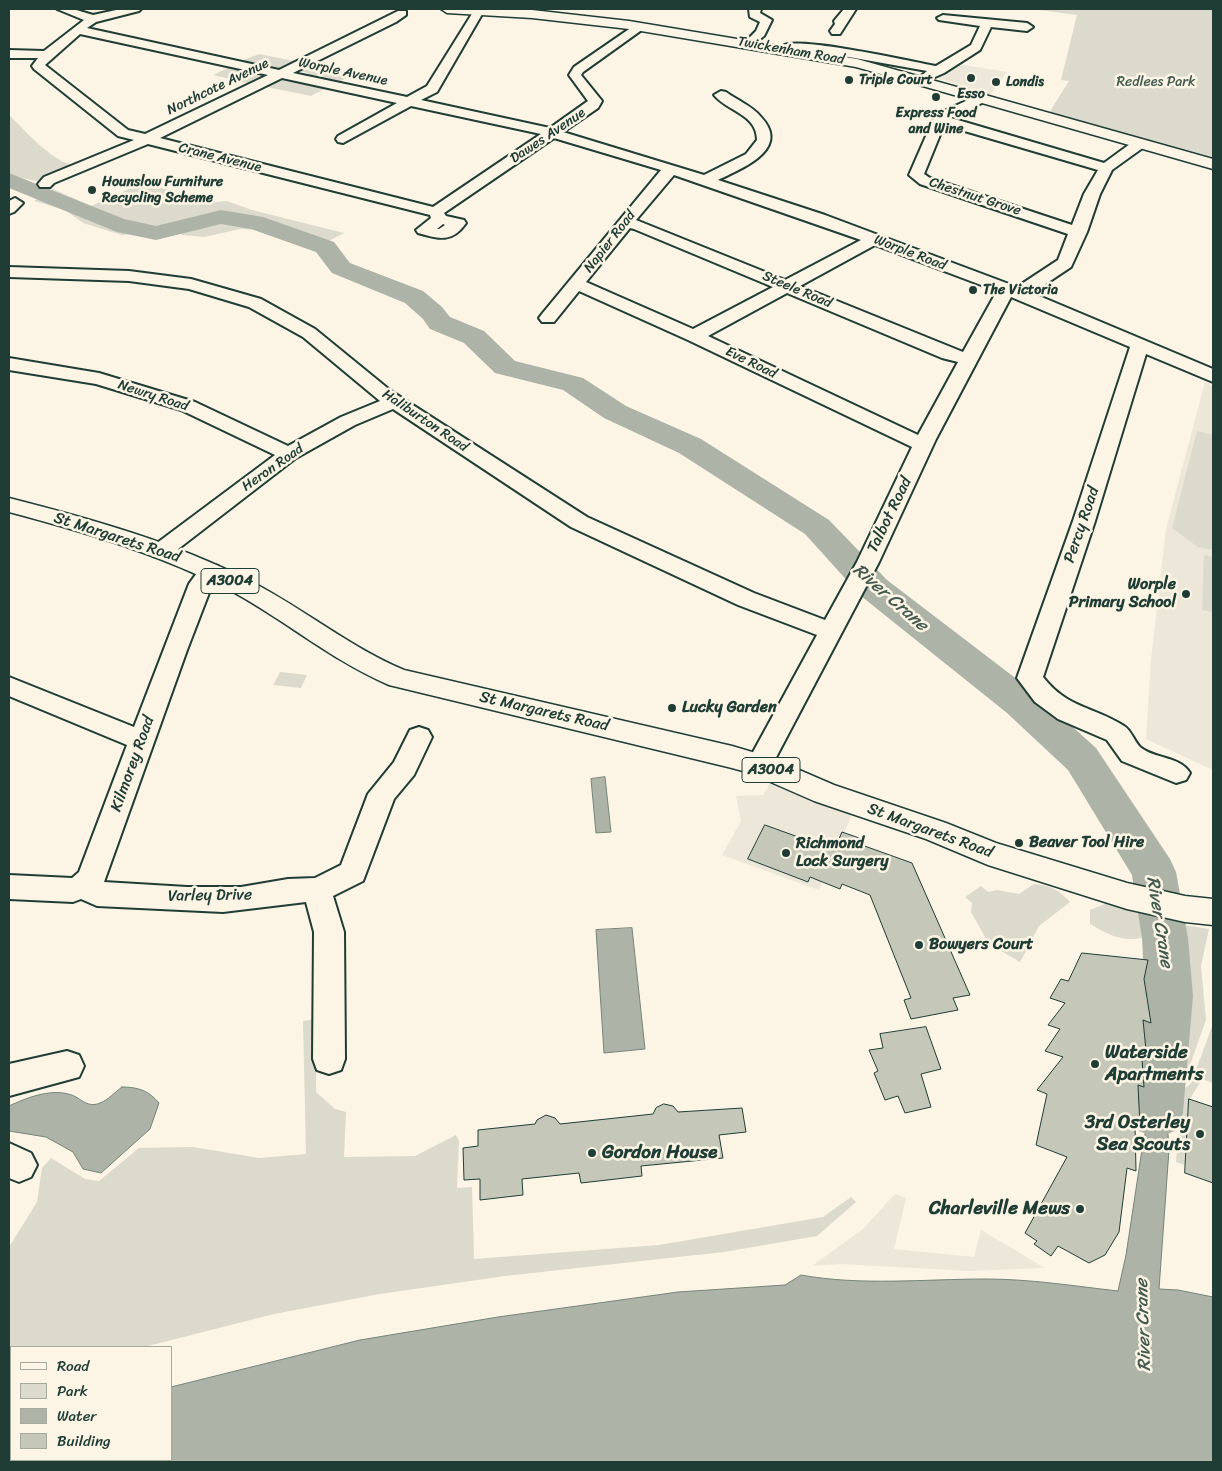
<!DOCTYPE html>
<style>
body{margin:0}
#map{position:relative;width:1222px;height:1471px;overflow:hidden;background:#fcf5e5;font-family:Sriracha,sans-serif}
canvas{display:block}
.frame{position:absolute;inset:0;border:10px solid #1f3d34;pointer-events:none}
.legend{position:absolute;left:10px;top:1346px;width:162px;height:115px;box-sizing:border-box;background:#fcf5e5;border:1px solid #a4ab9e;margin:0;padding:6px 9px;list-style:none;font-size:15px;color:#1f3d34}
.legend li{display:flex;align-items:center;gap:10px;height:25px}
.legend b{width:25px;border:1px solid #a4ab9e}
</style>
<div id="map">
<canvas width="1222" height="1471"></canvas>
<div class="frame"></div>
<ul class="legend">
<li><b style="height:6px;background:#fcf5e5"></b>Road</li>
<li><b style="height:14px;background:#dcdacc"></b>Park</li>
<li><b style="height:14px;background:#aeb3a7"></b>Water</li>
<li><b style="height:14px;background:#c5c7b9"></b>Building</li>
</ul>
</div>
<script>
const ctx = document.querySelector('canvas').getContext('2d');
ctx.lineJoin = 'round';
function paint(path, color) { ctx.fillStyle = color; ctx.fill(path, 'evenodd'); }
function strokePath(path, color, width, dash) { ctx.strokeStyle = color; ctx.lineWidth = width; ctx.lineCap = dash ? 'butt' : 'round'; ctx.setLineDash(dash || []); ctx.stroke(path); }
function label(font, color, halo, rows, align = 'center') {
  ctx.font = font + ' Sriracha,sans-serif'; ctx.lineWidth = 5; ctx.setLineDash([]); ctx.textBaseline = 'middle'; ctx.strokeStyle = halo; ctx.fillStyle = color; for (const [text, x, y, turn = 0] of rows) {
    ctx.save(); ctx.translate(x, y); ctx.rotate((+turn || 0) * Math.PI / 180); ctx.textAlign = isNaN(turn) ? turn : align; if (halo) ctx.strokeText(text, 0, 0); ctx.fillText(text, 0, 0); ctx.restore();
  }
}
const built = new Path2D(`
 M958,64l49,8 -17,23 -53,-17z
 M1205,382l8,4v384l-67,-31 5,-80 15,-130z
 M773,779l81,31 -35,80 -97,-35 19,-34 -5,-25 27,-1z
 M895,1194l11,4 -12,51 80,8 7,-27 64,38 -76,3 -128,-7 -29,2 51,-37z`);
const green = new Path2D(`
 M1031,9h182v148l-164,-44 20,-32 -8,-1 16,-65z
 M259,54l40,8 -17,8 -41,-9z
 M309,65l45,9 -15,8 -33,-7 2,-2 -10,-2z
 M230,67l38,9 -17,8 -38,-9z
 M280,80l46,8 -15,8 -44,-9z
 M9,115c20,19 39,43 65,51l-34,16 -31,-7z
 M142,183l74,19 11,-1 25,9 92,23 -21,11 -67,-14 -16,-1 -36,8 -21,-2 -13,-5 -48,5 -39,-12 -18,-13 -31,-9 19,-12 38,17z
 M1197,431l16,4v115l-15,-3 -26,-19z
 M1204,555l9,2v55l-11,-2z
 M280,672l27,3 -6,13 -28,-3z
 M1034,884c16,1 25,6 36,18l-31,24 -19,36 -31,-18 -18,-32 1,-9 -7,-6 16,-11 7,6 9,-2 22,4z
 M1107,903l44,15 1,17c-26,9 -39,2 -62,-11v-14z
 M1171,923l38,6 -8,37 5,54 -22,62 -14,-1v-22l9,-42 -6,-37z
 M317,1019l-1,73 19,17 11,3 -2,45 71,-1 41,-21 3,6 -2,47 15,-1 2,72 185,-14 164,-28 28,-20 5,5 -39,34 -93,16 -219,24 -125,18 -106,20 -130,33h-133v36h-2v-136l28,-45 5,-34 9,-10 34,21 14,2 40,-33 54,-1 66,11 47,-4 -3,-133z
 M1213,1024v59l-11,-4 -12,20 -5,66 -9,-3 6,-71 9,-8z`);
const water = new Path2D(`
 M605,777l6,55 -15,1 -5,-54z
 M632,928l13,121 -41,4 -8,-123z
 M1163,1058l6,92 -10,139 19,1 35,7v165h-1204v-32h2v30h160v-73l189,-47 138,-23 180,-25 107,-7 16,-10c60,11 124,4 185,4 44,0 88,7 132,12l8,-36 17,-112z
 M122,1087c17,0 27,4 37,16l-9,26 -49,44 -18,-4 -10,-17 -27,-15 -37,-6v-25c17,-8 40,-17 59,-12 12,2 18,15 32,9 8,-3 15,-11 22,-16z`);
const stream = new Path2D(`
 M9,181l2,-1`);
const river = new Path2D(`
 M9,173l115,46 32,7 65,-16 42,7 71,25 16,21 73,28 19,16 8,10 34,14 31,30 68,17 43,28 75,33 128,81 58,60 148,113 61,55 74,111 6,13 12,66 5,58 -10,117 -8,18 -18,7 -18,-7 -8,-18 14,-117 -3,-58 -10,-63 -64,-105 -61,-57 -146,-117 -56,-62 -126,-81 -75,-35 -41,-28 -68,-17 -31,-30 -34,-14 -7,-10 -18,-16 -73,-30 -16,-21 -65,-23 -30,-5 -65,16 -39,-8 -108,-44z`);
const building = new Path2D(`
 M765,825l69,25 8,-18 20,7 -3,5 53,19 58,132 -17,3 5,12 -47,9 -7,-19 7,-2 -41,-103 -28,-11 -2,5 -30,-12 -2,5 -60,-23z
 M1082,953l66,7 -4,19 7,44 -8,-3 4,40 -5,-1 2,28 -6,-2 2,42 -5,-2 1,46 -9,-3 -8,64 -14,23 -16,8 -31,-17 -7,10 -17,-12 3,-3 -12,-8 42,-76 -31,-12 11,-51 -10,-4 26,-33 -18,-6 15,-22 -12,-4 17,-22 -15,-5 11,-19 7,2z
 M926,1027l15,42 -20,5 10,33 -26,6 -7,-17 -13,4 -11,-27 4,-2 -9,-21 14,-2 -3,-14z
 M1189,1099l24,8v76l-28,-10z
 M664,1104l9,2 5,6 64,-4 4,24 -27,3 4,23 -82,8 1,10 -61,7 -2,-10 -57,6 1,16 -43,5v-21l-16,1 -1,-32 15,-2v-16l57,-6 2,-4 9,-5 9,3 5,6 93,-10 3,-6z`);
const street = new Path2D(`
 M57,9h16l20,6 28,-6h20l-2,2 -43,11 -9,6 192,42 119,-59h8v4l-10,7 -103,51 114,24 20,-11 48,-77h10l-48,83 -16,8 129,28 38,-27 -19,-26 5,-8 61,-42h8v4l-60,43 -2,3 21,26 -4,7 -35,24 141,43 42,-21 11,-14c0,-26 -29,-28 -43,-45l7,-4 5,1c11,8 26,14 35,25 30,32 -18,51 -43,63l107,35 192,72 41,-27 10,-26 -148,-50 -11,-9 24,-55 9,-8 39,-18 5,1 2,3 -2,3 -35,17 153,45 30,-22h10l2,3 -2,3 -32,23 -12,24 -13,38 -16,35 -39,26 181,76v13l-67,-28 -51,167 -52,156c25,32 50,29 81,49 7,4 10,15 16,21 14,12 40,9 50,26l-4,7 -10,3 -54,-22 -15,-21 -49,-21 -23,-17 -18,-24 56,-157 57,-174 -119,-50 -75,142 -57,123 -107,203 -4,7 -9,3 -9,-3 -4,-7 71,-130 -79,-30 -167,-78 -178,-118 -38,16 -59,33 -127,98 -8,2 -8,-2 -3,-5 3,-5 122,-91 -94,-45 -85,-26 -87,-14v-12l90,15 96,29 93,44 53,-29 39,-16 -77,-64 -54,-30 -60,-18 -60,-8 -120,-4v-10l120,4 62,8 70,20 54,30 76,62 196,126 167,76 71,27 32,-58 55,-115 -224,-107 -109,-49 -25,31h-12l-3,-4 3,-4 119,-144 -107,-32 -110,75 2,3 18,4 2,3c-14,20 -27,16 -48,10l-2,-3 15,-12 -1,-3 -282,-71 -94,39 -4,4h-10l-2,-3 6,-7 90,-37 -16,-4 -84,-67 -2,-3 6,-8h-29v-8l35,1 40,-31zM80,34l188,41 -123,59 -17,-4 -83,-65zM282,78l115,25 -59,33 -2,3 2,3 5,1 68,-37 130,28 -108,73 -273,-69zM944,125l154,45 -14,24 -12,31 -142,-47 -6,-4zM674,175l187,65 -76,40 -149,-60zM443,224l2,1 -6,4h-2zM630,228l4,1 139,58 -80,42 -107,-47zM875,245l122,46 -34,61 -163,-66zM787,293l155,65 16,4 -40,73 -210,-99z
 M749,9h12l-1,4 12,7 -8,16 -15,12 -6,-4 13,-13 4,-9 -10,-5z
 M844,9h12l-16,25h-8l-2,-3 5,-7 -1,-3z
 M943,15l84,8 6,4 -6,4 -36,-4 -11,23 -36,23 -18,8 -6,-4 7,-6 -106,-19 -11,6 -6,-4 3,-3 -18,-1 -6,-4c10,-11 132,16 153,20l35,-21 9,-19 -41,-6 -2,-2z
 M15,198l8,5 -9,9 -5,2v-13z
 M210,564l8,2 3,5 -9,14 -25,65 -83,232 83,5h54l47,-8 27,-1 26,-13 27,-71 26,-32 16,-32 9,-3 9,3 4,7 -18,38 -20,24 -31,82 -30,15 11,36 1,127 -4,11 -12,4 -12,-4 -4,-11 1,-127 -8,-30 -83,10 -126,-6 -16,-7 -8,3 -64,-3v-24l63,3 7,-6 48,-127 -118,-49v-19l125,50 55,-143 13,-18z
 M67,1051l12,4 5,11 -5,11 -70,19v-32z
 M9,1143l22,10 6,12 -6,12 -12,5 -10,-4z`);
const primary = new Path2D(`
 M441,9l91,1 97,11 228,38 356,100v10l-357,-102 -227,-38 -97,-11 -85,-5z
 M9,498c82,21 165,44 241,83 53,27 99,66 154,89l328,76 37,11 65,28 112,38 50,20 131,40 58,13 28,3v26l-28,-3 -58,-13 -139,-44 -62,-26 -112,-38 -64,-28 -18,-5 -343,-83c-56,-24 -103,-64 -156,-93 -71,-37 -148,-60 -224,-80z`);
const markers = [
 [971,78,5,"#1f3d34"],
 [849,80,5,"#1f3d34"],
 [996,82,5,"#1f3d34"],
 [936,97,5,"#1f3d34"],
 [92,190,5,"#1f3d34"],
 [973,290,5,"#1f3d34"],
 [1186,594,5,"#1f3d34"],
 [672,708,5,"#1f3d34"],
 [1019,843,5,"#1f3d34"],
 [786,853,5,"#1f3d34"],
 [919,945,5,"#1f3d34"],
 [1095,1064,5,"#1f3d34"],
 [1200,1134,5,"#1f3d34"],
 [592,1153,5,"#1f3d34"],
 [1080,1209,5,"#1f3d34"]
];
const farStreetnames = [
 ["Twickenham Road",791,51,10],
 ["Worple Avenue",343,72,12],
 ["Northcote Avenue",218,87,-26],
 ["Dawes Avenue",548,136,-34],
 ["Crane Avenue",220,158,14],
 ["Chestnut Grove",975,197,18],
 ["Napier Road",610,242,-52],
 ["Worple Road",910,253,21],
 ["Steele Road",797,290,23],
 ["Eve Road",751,363,26],
 ["Newry Road",153,396,18],
 ["Haliburton Road",425,421,34],
 ["Heron Road",273,468,-35]
];
const farPoinames = [
 ["Triple Court",859,80],
 ["Londis",1006,82],
 ["Esso",971,94,"center"],
 ["Express Food",936,113,"center"],
 ["and Wine",936,129,"center"],
 ["Hounslow Furniture",102,182],
 ["Recycling Scheme",102,198],
 ["The Victoria",983,290]
];
const farParknames = [
 ["Redlees Park",1156,82]
];
const shields = [
 [230,581,58],
 [771,770,58]
];
const shieldNames = [
 ["A3004",230,581],
 ["A3004",771,770]
];
const streetNames = [
 ["Talbot Road",890,515,-64],
 ["Percy Road",1082,525,-71],
 ["St Margarets Road",117,538,18],
 ["St Margarets Road",544,712,13],
 ["Kilmorey Road",133,764,-70],
 ["St Margarets Road",930,831,20],
 ["Varley Drive",210,896,-1]
];
const poiNames = [
 ["Worple",1176,585,"right"],
 ["Primary School",1176,603,"right"],
 ["Lucky Garden",682,708],
 ["Beaver Tool Hire",1029,843],
 ["Richmond",796,844],
 ["Lock Surgery",796,862],
 ["Bowyers Court",929,945]
];
const waterNames = [
 ["River Crane",890,598,41],
 ["River Crane",1159,922,81],
 ["River Crane",1144,1325,-92]
];
const nearPoinames = [
 ["Waterside",1105,1053],
 ["Apartments",1105,1075],
 ["3rd Osterley",1190,1123,"right"],
 ["Sea Scouts",1190,1145,"right"],
 ["Gordon House",602,1153],
 ["Charleville Mews",1070,1209,"right"]
];
paint(built, '#ece7d8');
paint(green, '#dcdacc');
paint(water, '#aeb3a7');
strokePath(water, '#758479', 1);
strokePath(stream, '#758479', 4.5);
paint(river, '#aeb3a7');
paint(building, '#c5c7b9');
strokePath(building, '#1f3d34', 1);
strokePath(street, '#1f3d34', 4);
strokePath(primary, '#1f3d34', 3);
paint(street, '#fcf5e5');
paint(primary, '#fcf5e5');
for (const [x, y, r, color] of markers) { const dot = new Path2D(); dot.arc(x, y, r, 0, 2 * Math.PI); ctx.fillStyle = color; ctx.fill(dot); strokePath(dot, '#fcf5e5', 2); }
label('14px', '#1f3d34', '#fcf5e5', farStreetnames);
label('bold 14px', '#1f3d34', '#fcf5e5', farPoinames, 'left');
label('14px', '#455c52', '#fcf5e5', farParknames);
for (const [x, y, w] of shields) { const box = new Path2D(); box.roundRect(x - w / 2, y - 12.5, w, 25, 4); ctx.fillStyle = '#fcf5e5'; ctx.fill(box); strokePath(box, '#1f3d34', 1); }
label('bold 15px', '#1f3d34', null, shieldNames);
label('16px', '#1f3d34', '#fcf5e5', streetNames);
label('bold 16px', '#1f3d34', '#fcf5e5', poiNames, 'left');
label('italic 18px', '#435a51', '#fcf5e5', waterNames);
label('bold 19px', '#1f3d34', '#fcf5e5', nearPoinames, 'left');
</script>
